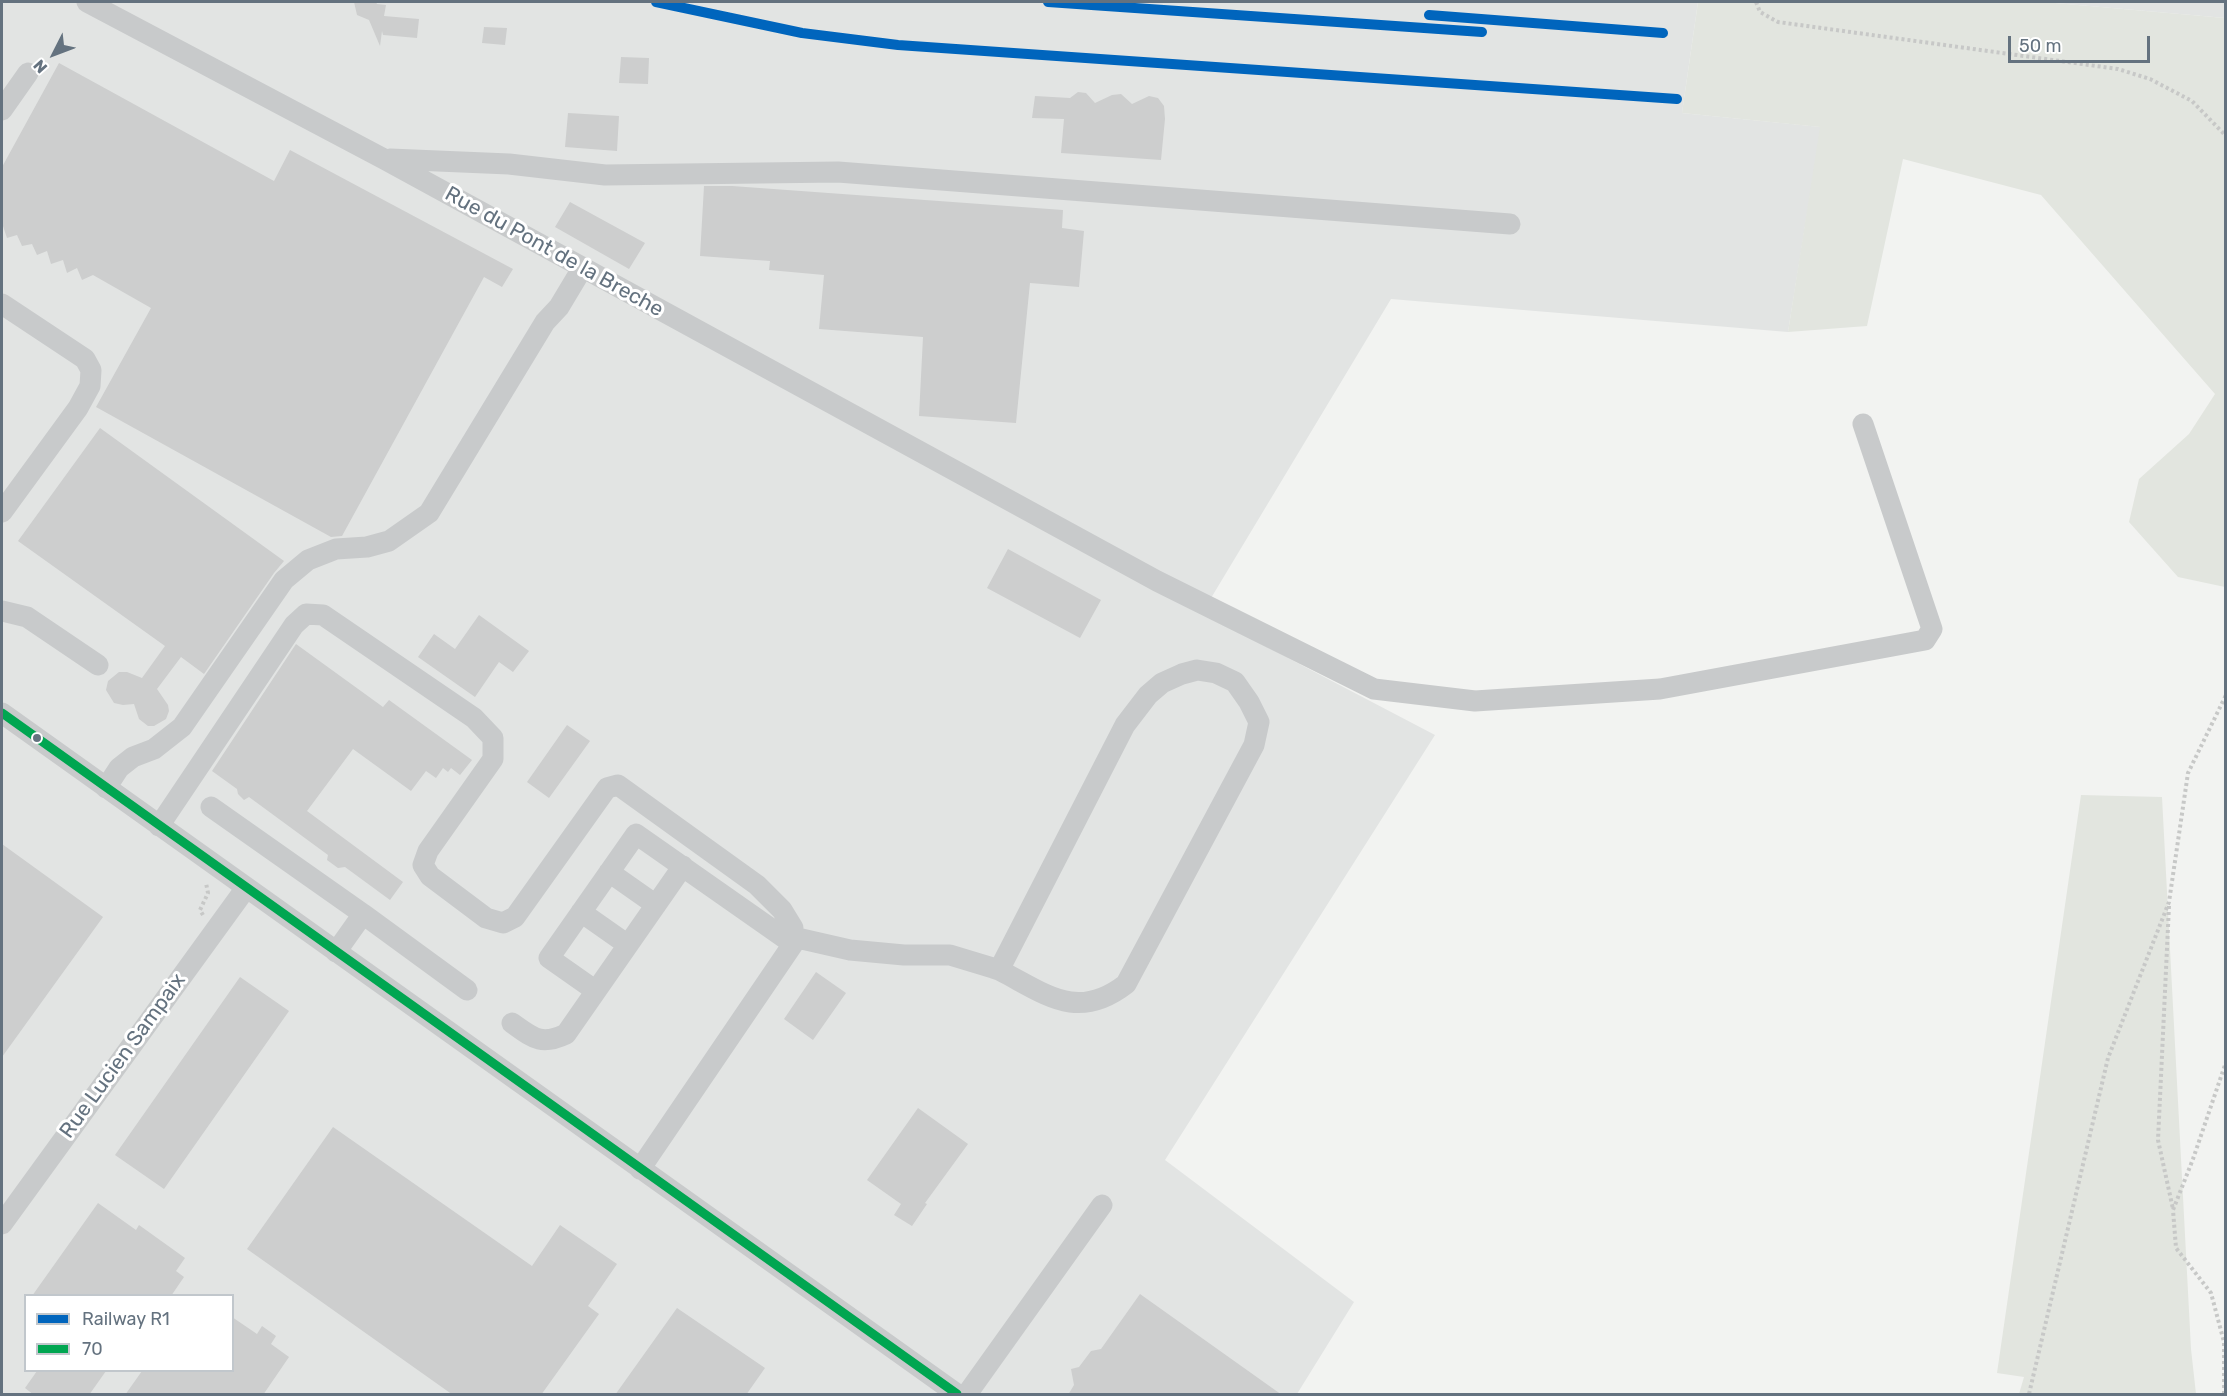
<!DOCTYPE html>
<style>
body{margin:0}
#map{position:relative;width:2227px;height:1396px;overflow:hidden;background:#f2f3f1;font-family:Rubik,sans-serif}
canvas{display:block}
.frame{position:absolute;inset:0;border:3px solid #64727f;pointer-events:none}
.legend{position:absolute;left:24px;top:1294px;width:210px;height:78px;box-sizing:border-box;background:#fff;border:2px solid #c1c7cc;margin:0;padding:8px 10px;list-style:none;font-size:18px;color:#64727f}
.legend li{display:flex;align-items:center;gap:12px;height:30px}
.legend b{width:30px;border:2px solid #c1c7cc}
.north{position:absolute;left:24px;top:24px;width:60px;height:60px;-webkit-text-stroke:4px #fff;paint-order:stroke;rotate:228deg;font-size:16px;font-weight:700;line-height:24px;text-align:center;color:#64727f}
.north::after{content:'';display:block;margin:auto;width:21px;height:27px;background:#64727f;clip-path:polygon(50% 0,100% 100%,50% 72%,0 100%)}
.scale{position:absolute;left:2008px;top:36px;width:142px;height:27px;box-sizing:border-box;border:3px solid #64727f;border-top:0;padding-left:8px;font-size:18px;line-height:21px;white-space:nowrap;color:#64727f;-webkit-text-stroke:4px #fff;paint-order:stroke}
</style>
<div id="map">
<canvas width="2227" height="1396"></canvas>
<div class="frame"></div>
<ul class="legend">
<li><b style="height:8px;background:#0065bd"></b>Railway R1</li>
<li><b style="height:8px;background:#00a651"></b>70</li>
</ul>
<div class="north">N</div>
<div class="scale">50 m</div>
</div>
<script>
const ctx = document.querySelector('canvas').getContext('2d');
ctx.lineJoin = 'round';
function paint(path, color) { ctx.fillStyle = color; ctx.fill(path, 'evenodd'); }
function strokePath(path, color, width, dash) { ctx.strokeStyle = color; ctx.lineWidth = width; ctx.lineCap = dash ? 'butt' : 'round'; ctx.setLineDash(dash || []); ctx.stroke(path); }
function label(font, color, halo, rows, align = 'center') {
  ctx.font = font + ' Rubik,sans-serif'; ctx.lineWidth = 6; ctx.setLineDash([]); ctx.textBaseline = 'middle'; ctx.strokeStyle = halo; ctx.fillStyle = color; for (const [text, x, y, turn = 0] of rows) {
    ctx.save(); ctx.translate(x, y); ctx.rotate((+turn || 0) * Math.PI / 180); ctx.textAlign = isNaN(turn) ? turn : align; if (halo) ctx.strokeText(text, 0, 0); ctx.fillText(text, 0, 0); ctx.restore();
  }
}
const built = new Path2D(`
 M2,2h1696l-16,111 139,14 -33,205 -397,-33 -189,314 233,122 -270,425 189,142 -57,92h-1295zM26,1296h206v74h-206z
 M2044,2h181v16z`);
const green = new Path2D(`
 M1698,2h346l181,16v569l-47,-10 -49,-55 10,-43 50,-45 26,-40 -174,-199 -138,-36 -36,167 -79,6 32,-205 -138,-14z
 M2081,795l81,2 29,552 5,45h-177l5,-17 -27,-4z`);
const building = new Path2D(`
 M354,2h22l1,2 9,1 -2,11 35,3 -2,19 -34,-3 -1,-4 -2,15 -11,-26 -12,-5z
 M484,27l23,1 -2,17 -23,-2z
 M621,57l28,1 -1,26 -29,-1z
 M59,63l215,118 16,-31 223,119 -11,18 -18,-10 -142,259 -11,1 -235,-130 55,-99 -58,-33 -11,5 -5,-12 -10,5 -4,-13 -12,4 -4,-13 -10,4 -5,-11 -10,2 -5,-11 -10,3 -5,-15v-56z
 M1078,92l8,1 9,10 17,-8 9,-1 11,10 17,-8 9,2 6,8 1,13 -4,41 -100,-7 3,-34 -32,-1 3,-22 35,2z
 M568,113l51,3 -2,35 -52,-4z
 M704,186h28l331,24 -1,18 22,3 -5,56 -49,-4 -14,140 -97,-7 4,-79 -104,-8 5,-54 -55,-5 1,-9 -70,-5z
 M570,202l75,41 -16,26 -74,-42z
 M100,428l184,133 -10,12 -70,101 -23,-17 -24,32 11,16 1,6 -3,8 -12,7h-6l-9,-7 -5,-15 -11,1 -9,-2 -8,-13 2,-9 11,-9h8l15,6 23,-32 -147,-105z
 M1008,549l93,51 -21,38 -93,-50z
 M479,615l50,36 -16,21 -14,-10 -24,35 -57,-40 16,-23 21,15z
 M296,644l87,63 6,-7 83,60 -12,15 -9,-7 -3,4 -5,-4 -7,10 -10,-7 -15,20 -58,-42 -46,62 96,71 -13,18 -45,-33 -7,1 -11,-8 1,-5 -79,-58 -5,3 -6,-6 -1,-5 -25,-18z
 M567,725l23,16 -41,57 -22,-16z
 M2,844l101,73 -101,140z
 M816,972l30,21 -33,47 -29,-21z
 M240,977l49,34 -125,178 -49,-34z
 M918,1108l50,36 -43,59 2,1 -15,22 -18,-11 7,-11 -34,-24z
 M333,1127l199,139 28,-41 57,39 -29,42 11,8 -58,81h-88l-206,-146z
 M98,1203l38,27 3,-5 46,33 -9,13 8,6 -13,19h-139z
 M1140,1294l142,101h-214l6,-10 -3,-16 8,-2 12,-16 10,-2z
 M677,1308l88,60 -19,27h-131z
 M232,1317l25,17 5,-8 14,10 -5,8 18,13 -26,38h-138l17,-24h90z
 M37,1371h69l-17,24h-55l-9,-7z`);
const path = new Path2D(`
 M1756,2l4,10 18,10 340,47 32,10 42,22 34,35
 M2169,906l-11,234 15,69
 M203,915l-3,-5 8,-17 -2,-10
 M2029,1394l79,-336 61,-156 19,-129 38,-78
 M2224,1394v-52l-13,-49 -35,-45 -3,-38 20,-51 33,-97`);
const minor = new Path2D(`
 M87,2l297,157 773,422 217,108 101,12 185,-12 265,-49 7,-11 -69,-205
 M2,110l26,-37
 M390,159l119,5 96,11 233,-3 672,52
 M2,304l83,55 6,11 -1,16 -12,22 -76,104
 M2,611l25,6 71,48
 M2,713l955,681
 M106,788l13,-20 14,-11 21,-8 28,-22 102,-147 24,-20 28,-11 31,-2 22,-6 40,-28 116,-191 14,-15 24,-40
 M211,807l152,107 -27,38
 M159,826l135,-201 12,-11 17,1 151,103 19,20v21l-65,92 -5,14 7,11 56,42 17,5 12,-6 92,-129 11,-3 139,100 25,25 11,18v16l-153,225
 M609,872l47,33
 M581,912l47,33
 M363,914l104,76
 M793,937l57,13 54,5h46l43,13 6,2c47,24 78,52 127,14l128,-239 5,-23 -10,-20 -14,-20 -19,-9 -19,-3 -15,4 -20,9 -14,12 -23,30 -126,245
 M596,991l-47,-33 87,-124 157,110
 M512,1023c21,15 29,23 54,11l117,-168
 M2,1224l244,-336
 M967,1394l135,-189`);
const bus1 = new Path2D(`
 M2,713l955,681`);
const rail1 = new Path2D(`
 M656,2l146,31 96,12 779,54
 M1048,2l434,30
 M1429,15l234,18`);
const markers = [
 [37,738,5,"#64727f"]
];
const streetNames = [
 ["Rue du Pont de la Breche",554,252,29],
 ["Rue Lucien Sampaix",123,1056,-54]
];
paint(built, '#e2e4e3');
paint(green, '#e2e5df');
paint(building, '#cdcece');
strokePath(path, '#c7c8c7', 4, [3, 3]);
strokePath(minor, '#c8cacb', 21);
strokePath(bus1, '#00a651', 9);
strokePath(rail1, '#0065bd', 10);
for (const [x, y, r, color] of markers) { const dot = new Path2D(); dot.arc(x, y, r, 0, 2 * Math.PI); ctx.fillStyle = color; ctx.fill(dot); strokePath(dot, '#fff', 2); }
label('21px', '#64727f', '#fff', streetNames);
</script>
